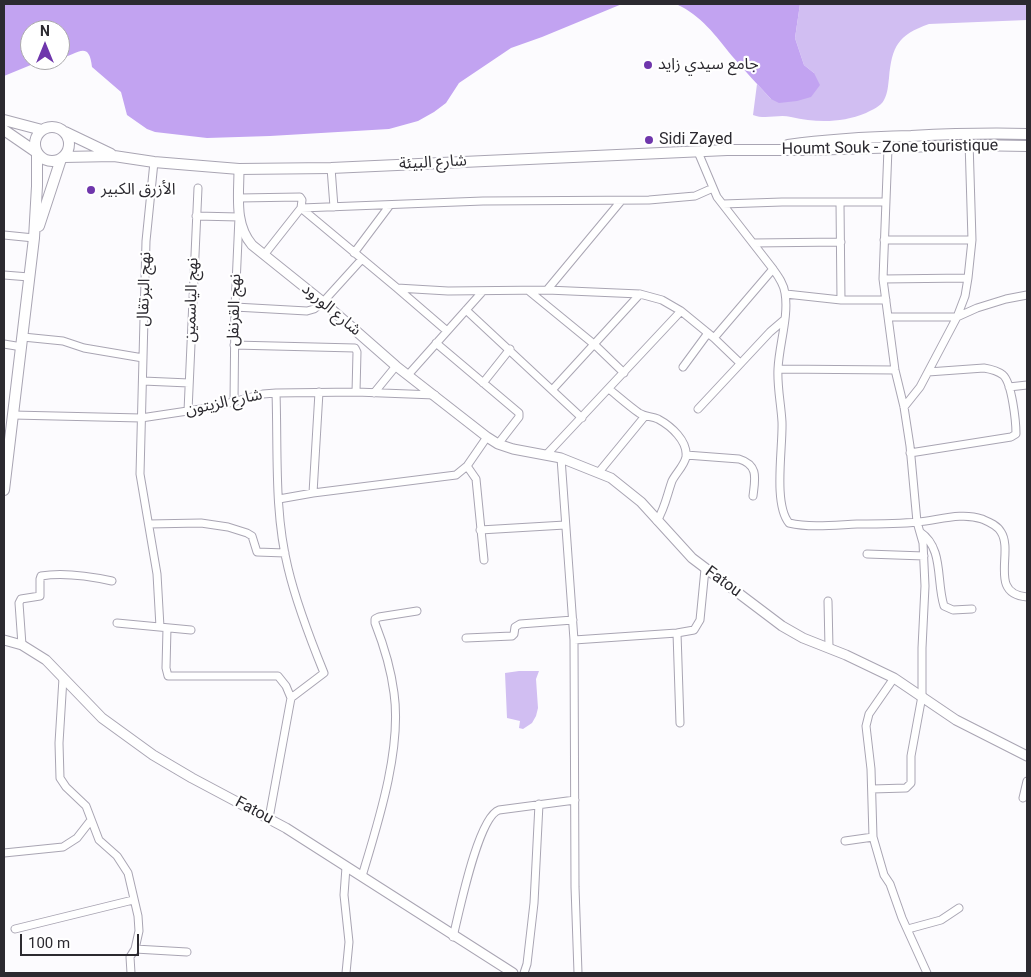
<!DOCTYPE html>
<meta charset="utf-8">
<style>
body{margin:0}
#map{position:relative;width:1031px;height:977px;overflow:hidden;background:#fcfbfe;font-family:Roboto,sans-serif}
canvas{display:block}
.frame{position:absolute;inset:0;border:5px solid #2c2a30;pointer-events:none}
.north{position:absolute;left:20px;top:20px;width:50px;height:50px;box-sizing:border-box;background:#fff;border:1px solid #abaaac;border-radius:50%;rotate:0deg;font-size:14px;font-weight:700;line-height:20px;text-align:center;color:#2c2a30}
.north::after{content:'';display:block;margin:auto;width:18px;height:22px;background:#6f36ac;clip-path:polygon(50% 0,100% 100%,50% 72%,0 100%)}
.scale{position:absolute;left:20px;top:934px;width:119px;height:22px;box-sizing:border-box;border:2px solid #2c2a30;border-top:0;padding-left:6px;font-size:15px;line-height:18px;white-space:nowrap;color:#2c2a30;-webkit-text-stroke:4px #fff;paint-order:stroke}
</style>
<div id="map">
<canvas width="1031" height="977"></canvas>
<div class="frame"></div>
<div class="north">N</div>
<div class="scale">100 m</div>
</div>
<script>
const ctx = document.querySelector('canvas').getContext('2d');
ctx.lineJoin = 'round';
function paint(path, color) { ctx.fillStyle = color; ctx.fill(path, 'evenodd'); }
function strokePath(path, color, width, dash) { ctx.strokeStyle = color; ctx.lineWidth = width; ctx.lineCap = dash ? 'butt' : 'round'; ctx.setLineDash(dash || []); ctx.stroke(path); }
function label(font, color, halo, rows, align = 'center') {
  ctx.font = font + ' Roboto,"Noto Sans Arabic",sans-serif'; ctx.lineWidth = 4.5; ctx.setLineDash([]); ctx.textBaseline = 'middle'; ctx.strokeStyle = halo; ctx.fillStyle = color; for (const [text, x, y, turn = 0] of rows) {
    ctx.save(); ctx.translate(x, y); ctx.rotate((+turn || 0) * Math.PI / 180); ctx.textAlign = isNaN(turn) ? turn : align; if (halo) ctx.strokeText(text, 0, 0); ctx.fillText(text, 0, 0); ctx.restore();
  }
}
const green = new Path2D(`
 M800,4h227v16l-98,4c-31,11 -37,22 -40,54 -1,7 -1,15 -5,22 -3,6 -12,10 -18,13 -25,10 -49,10 -75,4 -13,-3 -25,3 -38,-2l4,-31 14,15 43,-26 -10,-8 -9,-27z
 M519,671h20l-3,8 2,29 -2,8 -4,7 -9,6 -4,-1 1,-7 -13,-3 -2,-45z`);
const water = new Path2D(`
 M4,4h618l-80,33 -31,11 -52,35 -13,20 -12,9 -16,9 -29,8 -119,7 -63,2 -52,-6 -8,-3 -20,-14 -6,-23 -29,-25c-3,-29 -16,-11 -32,-9v-28h-30v30h13l-39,16z
 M676,4h124l-5,34 9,27 10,8 6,12 -9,12 -14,4 -18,2 -8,-4c-13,-14 -26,-28 -39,-43 -16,-20 -31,-41 -56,-52z`);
const minor = new Path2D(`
 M698,152l19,45 56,72c5,7 11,15 12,24 4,23 -6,52 -7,76 -1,17 3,35 4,53 1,25 -9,82 7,101 22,5 46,2 68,1 21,0 41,0 61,-2 21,-2 44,-10 64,-3 7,3 15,6 19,13 13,20 -13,62 26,65
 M154,162l-8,79 -6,233 17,100 3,53
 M331,168l3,39
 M239,198l61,-1 2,3 -1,8 -37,47
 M840,203l1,97
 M723,204l59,-2h104
 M301,208l96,80 51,3 99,-1 93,4 22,6 19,11 33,27 26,25
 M301,208l182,-7 166,-1 46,-4 18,-8
 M196,216l43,1 -4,90 -1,95
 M4,235l30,3
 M884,240h88
 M753,243l88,-1
 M354,253l36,-48
 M4,275l25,2
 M883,279l85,-1
 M397,288l50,43
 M547,290l74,-89
 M529,291l66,54 29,28
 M786,294l55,6h45
 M235,307l72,4 7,-2 9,-7 39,-43
 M466,310l116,108
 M889,317h68l20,-9 29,-9 21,-4
 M23,337l40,4 21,7 59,10
 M714,338l59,-69
 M436,343l83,70v4l-21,27
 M4,344l18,3
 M234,345l121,3 2,4 -1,40
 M683,367l25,-34
 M778,369l117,1
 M408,375l75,-84
 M143,381l46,2
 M483,383l27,-34
 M1009,387l18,-2
 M553,389l87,-95
 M609,389c10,8 20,17 30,24 6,4 13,3 19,6 13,7 30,22 28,38 -2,9 -10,16 -14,24 -5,14 -7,27 -15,40
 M374,393l22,-27
 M904,407l16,-20 37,-70 8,-21 3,-18 4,-38 -3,-99
 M698,409l72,-77 14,-12
 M188,411l10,-223
 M13,415l128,3 73,-11 49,-13 13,-1 80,-1 79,3
 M910,453l101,-16 5,-3c0,-12 -4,-51 -13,-59 -5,-4 -13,-6 -19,-7l-56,4
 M547,454l134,-143
 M686,455l53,4c20,6 16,20 14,37
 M561,458l13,182 1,247 3,86
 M467,466l9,13 8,81
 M599,472l46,-56
 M313,493l6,-101
 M279,499l34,-6 143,-18 11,-9 20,-29
 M149,524l52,-1 27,4 19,6 5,3 5,16 28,1
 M480,530l85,-5
 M920,532c24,16 16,49 24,74l9,4 19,-1
 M867,554l57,2
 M828,601l1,47
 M117,623l74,7
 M167,628l-1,40 2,8h110l8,10 5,12 33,-25c-13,-32 -28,-71 -36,-105 -14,-56 -10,-117 -12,-175
 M677,633l3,90
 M466,638l46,-2 2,-2 1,-7 5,-3 53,-4
 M574,640l103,-7 17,-3 6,-10 5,-51
 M22,645l-3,-42 2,-4 19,-3v-17l1,-3c23,-4 48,0 71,5
 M63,678l-4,65 1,35 6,9 20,19 13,34 18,16 11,17 10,43 1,15 -4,18 -5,8 1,16
 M894,678l-25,36 -3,12 5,43 2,68 11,38 6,9 12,34 25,55
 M872,789l34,-1 5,-5v-27l11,-60v-48l3,-62 -2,-43 -6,-21 -7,-76 -6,-39 -9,-37 -12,-91 5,-131
 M1023,798l4,-17
 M269,818l22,-120
 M845,841l28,-4
 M4,853l59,-6 14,-9 14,-18
 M362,876c16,-53 40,-127 32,-183 -3,-24 -10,-47 -19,-70v-4l4,-2 38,-6
 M15,929l118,-29
 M908,929l33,-9 18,-12
 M453,937c6,-24 25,-120 46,-127l76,-10
 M135,949l52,3
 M346,973l3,-31 -5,-47 2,-28
 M524,973l3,-9 7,-61 5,-99`);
const tertiary = new Path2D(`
 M239,169c0,27 -5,55 13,76l71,57 73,64 91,71 11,7 15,5 48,9 50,20 30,24 51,56 90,68 21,12 43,17 48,23 62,42 71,36
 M4,640l18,5 24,15 56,58 51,37 39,23 94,50 227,145`);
const secondary = new Path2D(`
 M4,120l38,10
 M35 144a17 17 0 1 1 34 0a17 17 0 1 1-34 0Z
 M4,130l32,22
 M65,132l46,22
 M788,145c41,-6 82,-8 123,-9 39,-2 78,-3 116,-2
 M64,157l50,-1 40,6 85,7 92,-1 396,-18h79l163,-5 58,1
 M39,226l22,-67
 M4,490l30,-252 3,-52v-32`);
const markers = [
 [648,65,5,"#6f36ac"],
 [649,140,5,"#6f36ac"],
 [91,190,5,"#6f36ac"]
];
const poiNames = [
 ["جامع سيدي زايد",658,65],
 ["Sidi Zayed",659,140],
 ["الأزرق الكبير",101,190]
];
const streetNames = [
 ["Houmt Souk - Zone touristique",890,148,-1],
 ["شارع البيئة",433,163,-3],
 ["نهج البرتقال",145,289,-88],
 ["نهج الياسمين",192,300,-88],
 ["نهج القرنفل",235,310,-88],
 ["شارع الورود",331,310,40],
 ["شارع الزيتون",224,403,-12],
 ["Fatou",723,582,36],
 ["Fatou",254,811,28]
];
paint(green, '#d1bef2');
paint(water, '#c2a3f1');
strokePath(minor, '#a9a5b3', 9);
strokePath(tertiary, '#a9a5b3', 11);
strokePath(secondary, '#a9a5b3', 12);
strokePath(minor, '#fff', 7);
strokePath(tertiary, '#fff', 9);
strokePath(secondary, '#fff', 10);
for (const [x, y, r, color] of markers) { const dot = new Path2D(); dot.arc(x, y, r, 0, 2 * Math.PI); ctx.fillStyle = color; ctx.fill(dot); strokePath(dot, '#fff', 2); }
label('16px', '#2c2a30', '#fff', poiNames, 'left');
label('16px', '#2c2a30', '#fff', streetNames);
</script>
